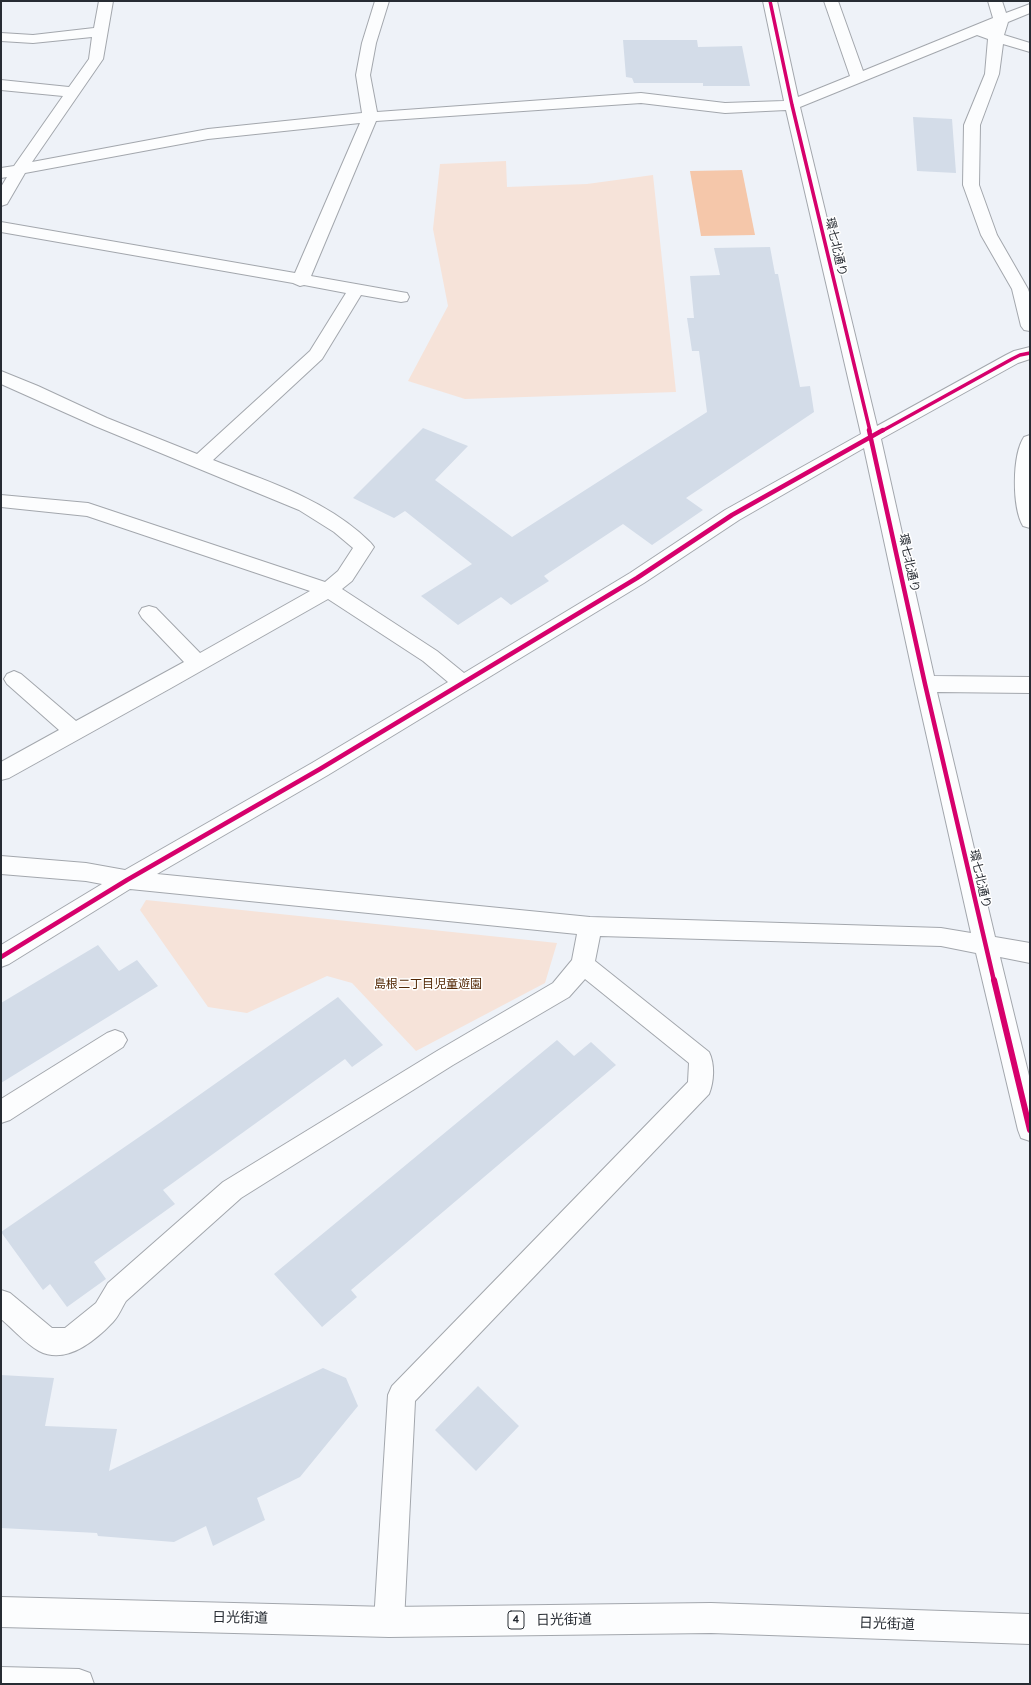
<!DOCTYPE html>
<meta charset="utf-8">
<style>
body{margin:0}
#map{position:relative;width:1031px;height:1685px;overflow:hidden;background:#eef2f8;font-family:Quicksand,sans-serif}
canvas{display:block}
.frame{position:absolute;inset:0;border:2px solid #272c33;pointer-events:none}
</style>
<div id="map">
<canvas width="1031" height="1685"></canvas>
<div class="frame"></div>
</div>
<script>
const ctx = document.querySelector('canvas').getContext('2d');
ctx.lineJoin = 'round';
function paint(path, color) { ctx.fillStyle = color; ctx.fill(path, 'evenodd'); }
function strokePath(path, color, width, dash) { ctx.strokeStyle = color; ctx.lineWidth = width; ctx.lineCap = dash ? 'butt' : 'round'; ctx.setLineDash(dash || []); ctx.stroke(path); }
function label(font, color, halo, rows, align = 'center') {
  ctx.font = font + ' Quicksand,"Noto Sans JP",sans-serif'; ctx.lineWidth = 3; ctx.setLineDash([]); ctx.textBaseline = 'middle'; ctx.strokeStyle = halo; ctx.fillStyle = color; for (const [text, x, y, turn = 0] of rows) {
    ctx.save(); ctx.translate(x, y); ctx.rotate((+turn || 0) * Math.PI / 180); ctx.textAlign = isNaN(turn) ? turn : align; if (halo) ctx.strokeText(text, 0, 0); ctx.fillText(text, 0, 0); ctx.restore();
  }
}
const green = new Path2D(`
 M506,161l1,26 80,-3 66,-9 23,217 -211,7 -57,-18 40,-75 -15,-77 7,-65z
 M146,900l411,43 -12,40 -129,68 -64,-68 -25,-7 -80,37 -39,-6 -68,-97z`);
const water = new Path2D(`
 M742,170l13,65 -54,1 -11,-65z`);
const building = new Path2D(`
 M623,40h74l1,7 44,-1 8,40h-47v-3h-69l-2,-5 -6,-1z
 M913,117l39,2 4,54 -39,-2z
 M770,247l5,27h3l22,113 10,-1 4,26 -128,86 17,12 -51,35 -29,-21 -79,52 5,5 -38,24 -10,-8 -43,28 -37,-29 51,-32 -67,-53 -11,7 -41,-20 70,-70 45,18 -33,34 77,57 195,-125 -8,-61h-7l-5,-33h7l-4,-42 30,-1 -6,-27z
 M98,945l21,26 18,-11 21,26 -157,97v-80z
 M338,997l45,48 -31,22 -7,-8 -182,131 12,14 -81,58 12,17 -39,28 -17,-23 -7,6 -42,-58 160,-110z
 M557,1040l17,16 17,-14 25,23 -265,225 6,7 -35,30 -48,-53z
 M323,1368l23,10 12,28 -58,71 -43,21 8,22 -52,26 -7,-20 -32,16 -76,-6 -1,-3 -96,-5v-153l53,3 -9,48 72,3 -8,42z
 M478,1386l41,40 -43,45 -41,-41z`);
const minor = new Path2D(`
 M99,1h14l-10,58 -71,103 176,-33 154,-16 -6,-38 6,-32 13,-42h14l-13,42 -6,32 7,37 264,-19 84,10 59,-2 -21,-100h14l21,96 52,-21 -26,-75h14l25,70 130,-53 -5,-17h14l4,12 24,-9v9l-22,9 -4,13 26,8v9l-27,-8 -4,30 -19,51 -1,60 18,50 31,54 2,6v36l-6,-1 -3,-4 -9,-37 -31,-54 -18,-50 1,-60 21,-51 3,-35 -11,-4 -177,72 77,319 129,-71 8,-4 16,-4v12l-12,4 -137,76 53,237 96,1v16l-93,-1 58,245 35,6v20l-30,-6 30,123v61l-9,-3 -3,-8 -42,-177 -35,-7 -341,-10 -5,25 114,91c6,12 5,30 0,42l-294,307 -11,221 -5,10 -10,5 -10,-5 -5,-10 14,-227 4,-9 296,-304 1,-19 -104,-84 -16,18 -116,68 -212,133 -115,103c-4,6 -7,15 -13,21 -18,19 -47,43 -74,29 -13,-7 -27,-23 -38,-32v-29l9,3 42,35h13l31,-25 12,-20 115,-101 214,-131 116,-68 19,-23 5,-26 -447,-45 -121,75 -8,3v-22l101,-61 -16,-3 -85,-7v-18l85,7 39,7 187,-107 136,-81 -25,-21 -95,-62 -157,89 -162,90 -8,2v-18l58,-32 -52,-46 -3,-5 3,-5 7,-3 7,3 55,47 108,-59 -42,-44 -3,-5 3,-5 7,-2 7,2 44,45 110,-62 -223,-75 -86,-9v-12l87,8 237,79 13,-11 15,-23 -19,-16 -35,-22 -204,-84 -94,-42v-13l37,15 69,32 90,36 113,-103 36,-58 -42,-8 -4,1 -7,-3 -292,-51v-10l294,51 65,-150 -152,16 -183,34 -18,31 -6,2v-19l6,-10 -6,1v-10l13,-2 49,-70 -62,-6v-10l68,7 20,-28 3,-22 -59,6 -32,-2v-8l32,2 61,-7zM641,103l84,10 61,-3 75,324 -136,76 -95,63 -166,100 -27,-22 -95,-62 10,-8 22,-34c-4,-6 -10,-10 -15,-15 -42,-36 -96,-52 -146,-72l109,-101 39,-64 40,7 6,-1 2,-4 -2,-4 -6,-1 -90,-16 65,-155zM864,448l51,236 56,249 -30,-5 -351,-11 -433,-43 171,-99 316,-192 95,-63z
 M1030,435v93l-7,-2c-11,-19 -11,-71 1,-89z
 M115,1030l8,3 4,7 -4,7 -113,73 -9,3v-24l106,-66z`);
const highway = new Path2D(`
 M1,1597l388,10 322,-4 319,11v30l-319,-11 -322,4 -388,-10z
 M1,1667l78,2 11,4 4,11h-93z`);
const cyclewayFar2 = new Path2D(`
 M770,1l22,104 78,326
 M882,431l130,-72 8,-4 10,-2`);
const cyclewayFar1 = new Path2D(`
 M869,430l56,254 69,297
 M1,957l126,-77 193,-111 317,-191 95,-63 151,-85`);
const cycleway = new Path2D(`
 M994,980l36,150`);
const shields = [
 [516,1620,16]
];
const shieldNames = [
 ["4",516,1620]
];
const streetNames = [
 ["環七北通り",836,247,77],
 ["環七北通り",909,563,78],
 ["環七北通り",980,879,77]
];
const parkNames = [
 ["島根二丁目児童遊園",428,984]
];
const nearStreetnames = [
 ["日光街道",240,1618,1],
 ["日光街道",564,1620,-1],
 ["日光街道",887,1624,2]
];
paint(green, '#f6e3d9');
paint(water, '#f5c7aa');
paint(building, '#d3dce8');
strokePath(minor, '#a3a7ad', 2);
strokePath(highway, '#a3a7ad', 2);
paint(minor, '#fcfdfe');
paint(highway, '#fcfdfe');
strokePath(cyclewayFar2, '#d6006c', 3.5);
strokePath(cyclewayFar1, '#d6006c', 4.5);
strokePath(cycleway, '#d6006c', 6);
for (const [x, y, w] of shields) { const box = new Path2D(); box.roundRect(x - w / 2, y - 9, w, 18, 3); ctx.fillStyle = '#fff'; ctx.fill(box); strokePath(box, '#272c33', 1); }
label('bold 11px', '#272c33', null, shieldNames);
label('12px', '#272c33', '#fff', streetNames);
label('12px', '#532805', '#fff', parkNames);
label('14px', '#272c33', '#fff', nearStreetnames);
</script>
